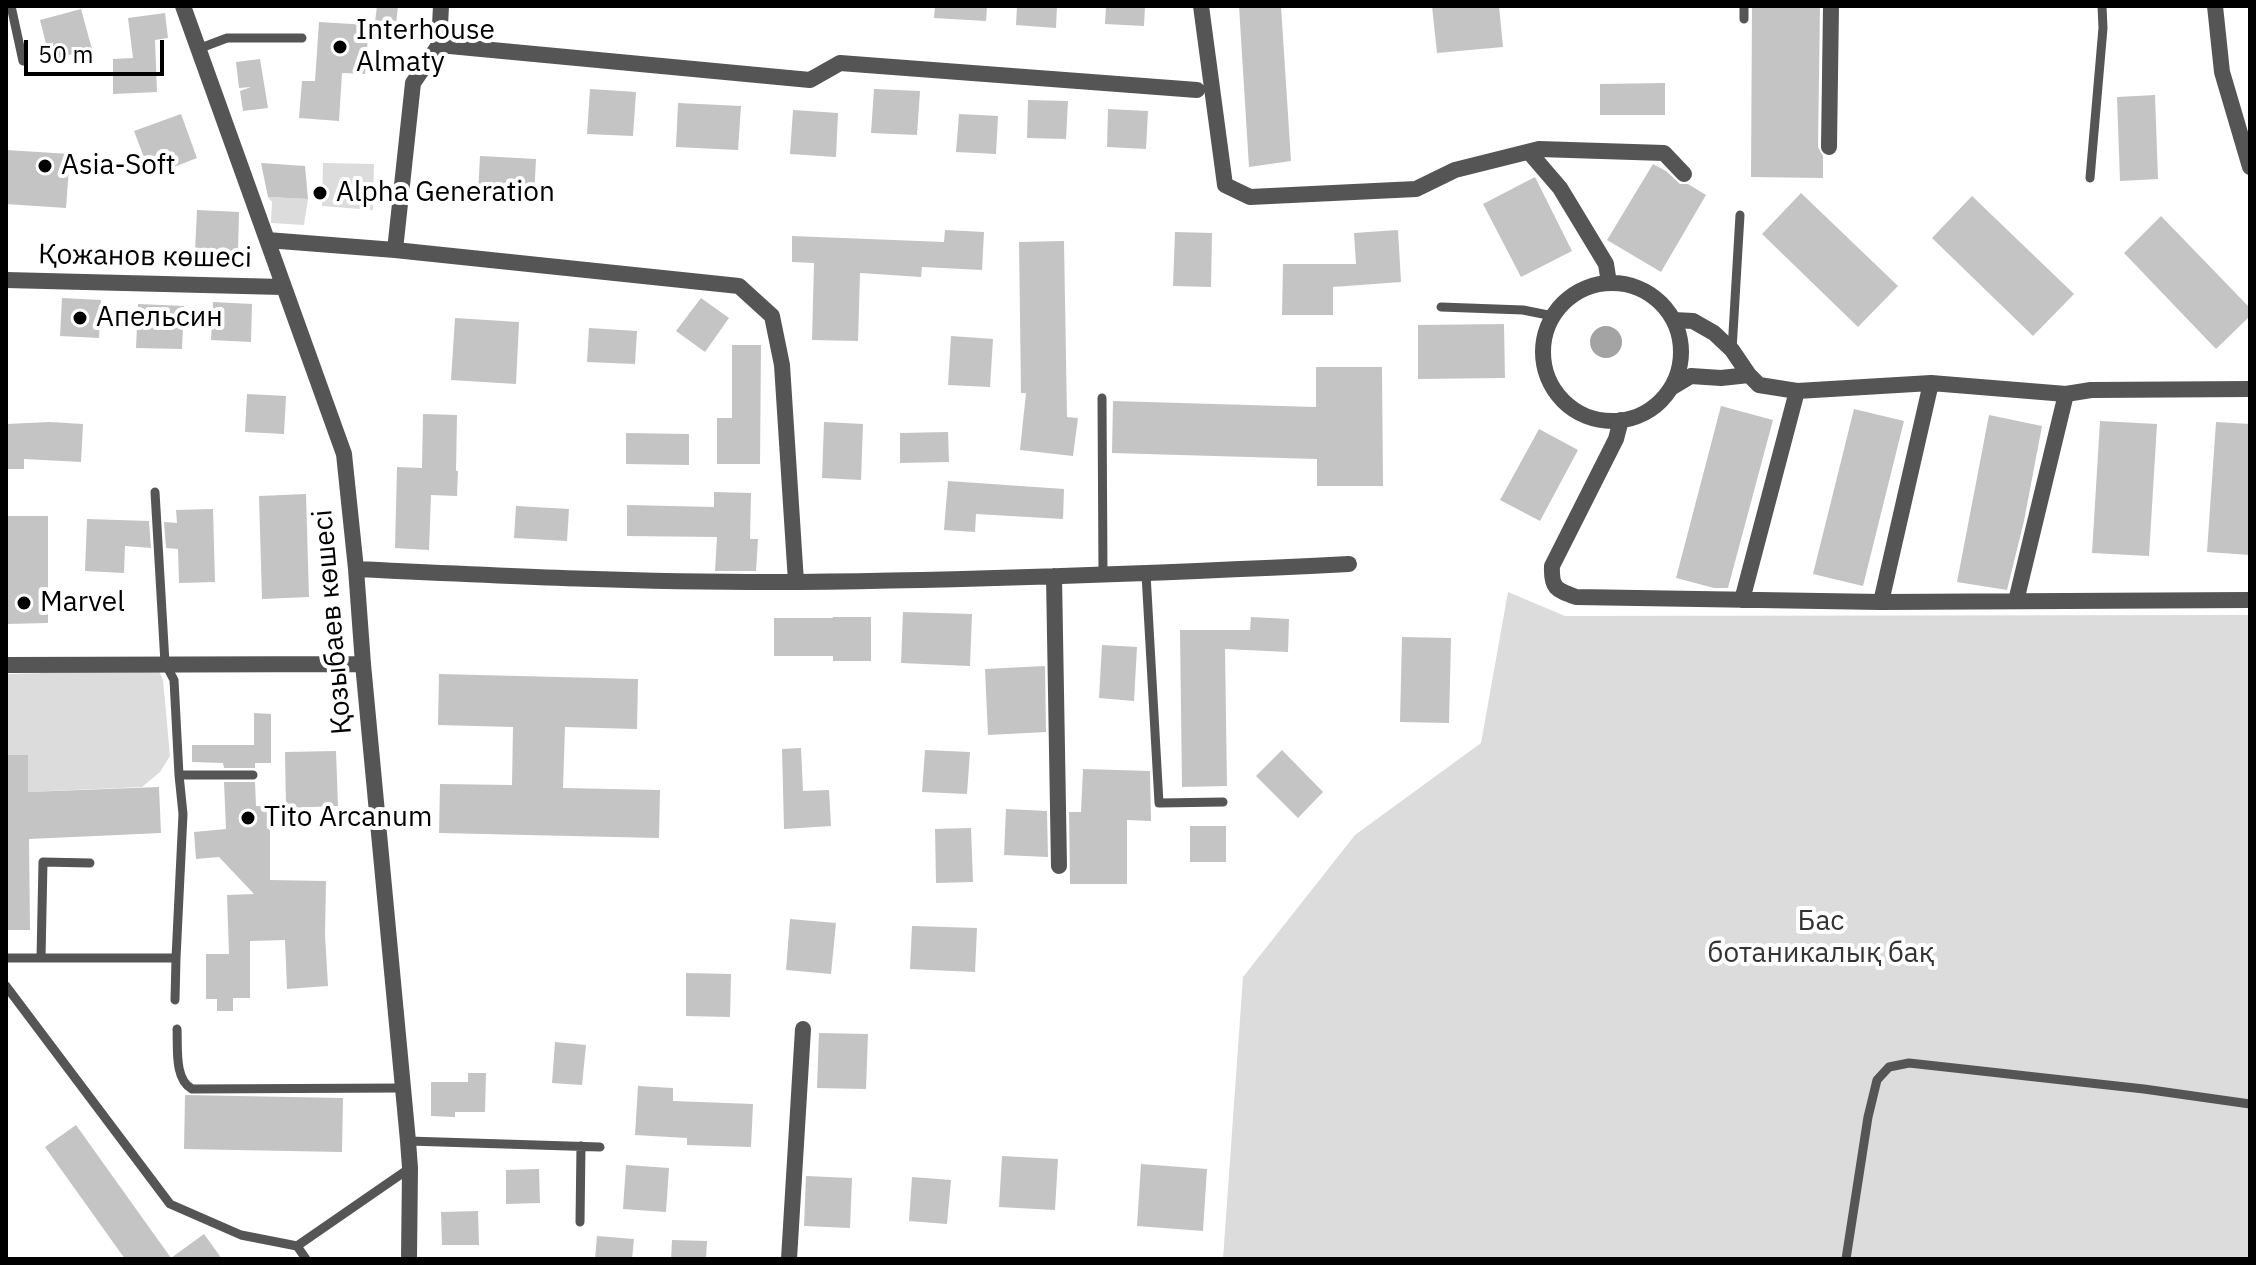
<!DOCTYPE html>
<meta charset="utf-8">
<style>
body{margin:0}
#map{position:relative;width:2256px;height:1265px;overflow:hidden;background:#fff;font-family:"IBM Plex Sans",sans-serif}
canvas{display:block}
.frame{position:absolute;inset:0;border:8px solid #000;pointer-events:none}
.scale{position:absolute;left:24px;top:40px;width:140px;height:36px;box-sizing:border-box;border:4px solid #000;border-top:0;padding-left:10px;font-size:24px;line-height:28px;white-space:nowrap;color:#000;-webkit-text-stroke:6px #fff;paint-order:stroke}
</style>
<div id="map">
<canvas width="2256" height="1265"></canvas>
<div class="frame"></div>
<div class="scale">50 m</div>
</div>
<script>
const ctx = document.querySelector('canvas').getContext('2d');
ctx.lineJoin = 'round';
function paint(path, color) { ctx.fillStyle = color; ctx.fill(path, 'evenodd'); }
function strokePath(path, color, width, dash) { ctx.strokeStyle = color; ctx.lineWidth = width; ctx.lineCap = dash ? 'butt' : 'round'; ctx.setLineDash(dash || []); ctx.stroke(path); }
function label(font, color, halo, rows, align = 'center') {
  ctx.font = font + ' "IBM Plex Sans",sans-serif'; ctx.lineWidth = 8; ctx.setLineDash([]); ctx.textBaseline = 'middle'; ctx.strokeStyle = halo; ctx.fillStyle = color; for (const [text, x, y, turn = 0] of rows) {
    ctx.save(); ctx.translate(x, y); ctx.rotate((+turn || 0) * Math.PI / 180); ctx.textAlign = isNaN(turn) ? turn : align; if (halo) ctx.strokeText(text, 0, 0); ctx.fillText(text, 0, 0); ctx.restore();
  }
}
const green = new Path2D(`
 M323,163l51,1 -1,46 -51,-4z
 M268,197l40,2 -4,26 -33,-2 1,-21z
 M1508,592l57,24 685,-1v644h-1027l20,-282 112,-142 126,-92z
 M159,670l4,10 7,76 -10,16 -18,15 -114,5v-37h-22v-81z`);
const water = new Path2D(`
 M1590 342a16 16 0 1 1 32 0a16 16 0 1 1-32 0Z`);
const building = new Path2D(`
 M377,6h21l-2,18 -21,-2z
 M935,6h52l-1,15 -52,-3z
 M1017,6h40l-1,22 -40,-3z
 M1106,6h39l-1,20 -39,-2z
 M1239,6h42l10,155 -42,6z
 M1432,6h67l4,41 -66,6z
 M1752,6h68l-2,141 5,9v22l-72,-1z
 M81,9l11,40 -42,11 -10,-40z
 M165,13l3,25 -13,2 2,52 -44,2v-35l20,-1 -5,-40z
 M319,22l50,3 -4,49 -23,-1 -3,48 -40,-3 3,-37h13z
 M260,59l8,49 -25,3 -3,-20 11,-4 -12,1 -3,-26z
 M1665,83v32h-65v-31z
 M590,89l46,3 -3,44 -46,-2z
 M874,89l46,2 -3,44 -46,-2z
 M2155,95l3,84 -38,2 -3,-84z
 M1028,100l40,1 -2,38 -39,-1z
 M678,103l63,3 -3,44 -62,-3z
 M1108,109l40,2 -2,38 -39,-2z
 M793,110l45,3 -2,44 -46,-3z
 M181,114l16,44 -46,18 -17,-45z
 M959,114l39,2 -2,38 -40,-2z
 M6,150l64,4 -4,54 -60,-4z
 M480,156l56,3 -2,38 -56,-3z
 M261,163l44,3 3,33 -40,-2z
 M1653,164l13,7 14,13h8l18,11 -45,77 -54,-32z
 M1535,177l37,74 -51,26 -38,-73z
 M1801,193l97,93 -40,41 -96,-93z
 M1972,196l102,98 -41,42 -101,-98z
 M197,210l42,2 -1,40 -43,-1z
 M2161,216l89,92v8l-34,33 -92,-96z
 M945,230l39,2 -2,38 -60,-3 -1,10 -61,-4 -2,68 -46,-1 2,-77 -22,-1v-26l152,6z
 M1398,230l3,52 -68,5v28h-51l1,-51h73l-2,-31z
 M1175,232l37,1 -1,54 -38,-1z
 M1064,241l3,176 11,1 -5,38 -53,-6 6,-57h-5l-2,-151z
 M62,298l39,2 -2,38 -39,-2z
 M701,298l28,20 -24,34 -29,-21z
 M213,302l39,2 -1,38 -40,-2z
 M138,304l46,2 -2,43 -46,-1z
 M455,318l64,4 -3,62 -65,-4z
 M1504,324l1,54 -87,1v-54z
 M589,328l48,3 -2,33 -48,-2z
 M951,336l42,3 -3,48 -42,-2z
 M732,345h29l-1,119h-43v-46h15z
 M1316,367h66l1,119h-66v-27l-205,-6 1,-52 203,6z
 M247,394l39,2 -2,38 -39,-2z
 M1721,406l52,14 -45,168h-14l-38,-10z
 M1854,409l50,12 -41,165 -50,-12z
 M423,414l34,1 -1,56h2l-1,25 -26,-1 -2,55 -34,-2 2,-81 25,1z
 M1989,415l53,11 -18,95 -17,69 -50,-8z
 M2100,421l57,3 -8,132 -57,-3z
 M50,422l33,2 -2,38 -57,-3v10h-18v-45z
 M824,422l39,2 -2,56 -39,-2z
 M2216,422l34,2v131l-43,-3z
 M1539,429l39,21 -38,71 -40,-21z
 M948,432l1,30 -49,1v-30z
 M626,433l63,1v31l-63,-1z
 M948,481l116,8 -1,30 -87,-5 -1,18 -31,-2z
 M714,492l37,1 -1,46h8l-2,32h-41l2,-34 -90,-1v-31l87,2z
 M306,494l3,103 -47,2 -3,-103z
 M516,506l53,3 -2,32 -53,-3z
 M213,509l2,73 -36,1 -1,-34 -12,-1 -2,-26 13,1 -1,-13z
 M6,516h42v107l-42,1z
 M87,519l62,2 2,27 -26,-2 -1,27 -39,-2z
 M903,612l69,2 -2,52 -69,-3z
 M833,617h38v44h-38v-5h-59v-38h59z
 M1251,617l38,2 -1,33 -63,-3 2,137 -45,1 -2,-157h70z
 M1402,637l49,1 -2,85 -49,-1z
 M1102,645l35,2 -3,54 -35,-3z
 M1045,666l1,66 -58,3 -3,-66z
 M439,674l199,5 -1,50 -72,-2 -2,61 97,2 -1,48 -220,-5 1,-49 72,1 1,-58 -75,-2z
 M254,713l17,1v49h-16v5h-31l-1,-5 -31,-1v-17h62z
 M801,748l2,43 26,-1 2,36 -47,3 -2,-80z
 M925,750l45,2 -3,42 -45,-2z
 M1282,750l41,42 -25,26 -42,-42z
 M336,751l2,55 -52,2 -1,-56z
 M6,755h22v37l131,-5 2,46 -132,6 1,91h-24z
 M1083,769l67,2 1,50 -24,-1v64h-57l-1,-72h12z
 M224,782h31l1,24h14v74l56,1 -1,54 3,51 -41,3 -2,-49 -35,1v57h-17v13h-16v-12h-11v-45h23l-2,-59 27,-1 -35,-37 -23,2 -2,-27 32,-3z
 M1006,809l41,2 1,46 -44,-2z
 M1190,826h36v36h-36z
 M971,828l2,54 -37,1 -1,-54z
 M790,919l46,4 -5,51 -45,-4z
 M912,926l65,2 -2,44 -65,-3z
 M686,973l45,1 -1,43 -44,-1z
 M819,1033l49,1 -2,55 -49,-1z
 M555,1042l31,3 -4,40 -30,-2z
 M468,1073h18l-1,39h-30v5l-24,-1v-34h37z
 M638,1086l35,2v13l80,3 -2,43 -64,-2v-7l-52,-3z
 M185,1095l158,3 -1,54 -158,-3z
 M76,1125l95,133 33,-24 18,25h-97l-80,-112z
 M1002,1156l56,3 -3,51 -56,-3z
 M1141,1164l66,5 -4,62 -66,-5z
 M626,1165l43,3 -3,44 -43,-3z
 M539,1169l1,34 -34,1v-34z
 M806,1176l46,2 -2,50 -46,-2z
 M912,1177l39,3 -4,44 -38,-3z
 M478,1211l1,34h-37l-1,-33z
 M597,1236l37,3 -2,20h-37z
 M672,1240l35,1 -1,18h-35z`);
const lane = new Path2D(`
 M11,6l12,55
 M1744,6v13
 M198,49l29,-11h75
 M2090,178l13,-150 -1,-22
 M1441,307l82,3 30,6
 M1732,350l8,-135
 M1102,398l1,177
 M155,492l10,171 9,17 5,95 4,39 -7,144
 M1146,574l13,229 64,-1
 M179,775h74
 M6,958h170l-1,42
 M41,958l2,-96 47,1
 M6,986l164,218 71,31 56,11 113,-78
 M177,1029c1,19 -3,50 15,60l211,-1
 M408,1141l192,6
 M580,1222l1,-76
 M297,1246l9,13
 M1846,1259l22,-142 9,-37 12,-13 20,-4 235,26 106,15`);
const street = new Path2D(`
 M183,6l161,448 12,115 7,95 45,477 2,27 -1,91
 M1201,6l24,179 25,12 166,-8 39,-19 84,-21 125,4 20,21
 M2215,6l7,66 28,95
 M439,45l371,35 30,-17 357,27
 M1829,147l2,-141
 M1529,152l31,36 46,76 3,19
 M267,240l128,10 344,36 33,30 10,49 14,217
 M395,250l18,-167 26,-38 2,-39
 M6,280l276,7
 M1543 352a69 69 0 1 1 138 0a69 69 0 1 1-138 0Z
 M1674,320l19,1 21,12 18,17 17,25 10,10 38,6 134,-8 135,11 25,-4 159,-1
 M1671,388l20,-12 30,2 28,-3
 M1621,420l-5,19 -64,127c-1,22 4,24 24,31l305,5 369,-2
 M356,569c147,7 295,14 442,13 184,-2 368,-9 551,-18
 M1054,576l5,290
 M1742,600l55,-209
 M2016,601l50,-207
 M1881,602l50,-219
 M6,665l357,-1
 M789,1259l14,-230`);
const markers = [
 [340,47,8,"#000"],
 [45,166,8,"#000"],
 [320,193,8,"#000"],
 [80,318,8,"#000"],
 [24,603,8,"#000"],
 [248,818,8,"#000"]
];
const poiNames = [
 ["Interhouse",356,31],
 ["Almaty",356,63],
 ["Asia-Soft",61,166],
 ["Alpha Generation",336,193],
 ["Апельсин",96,318],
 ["Marvel",40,603],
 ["Tito Arcanum",264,818]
];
const streetNames = [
 ["Қожанов көшесі",145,257,1],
 ["Қозыбаев көшесі",333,622,-95]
];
const parkNames = [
 ["Бас",1821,922],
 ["ботаникалық бақ",1821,954]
];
paint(green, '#dcdcdc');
paint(water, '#a3a3a3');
paint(building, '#c4c4c4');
strokePath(lane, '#555', 9);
strokePath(street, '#555', 16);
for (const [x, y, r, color] of markers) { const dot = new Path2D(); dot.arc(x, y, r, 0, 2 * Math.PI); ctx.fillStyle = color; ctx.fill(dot); strokePath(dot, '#fff', 3); }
label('28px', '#000', '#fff', poiNames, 'left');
label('28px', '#000', '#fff', streetNames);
label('28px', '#333', '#fff', parkNames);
</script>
